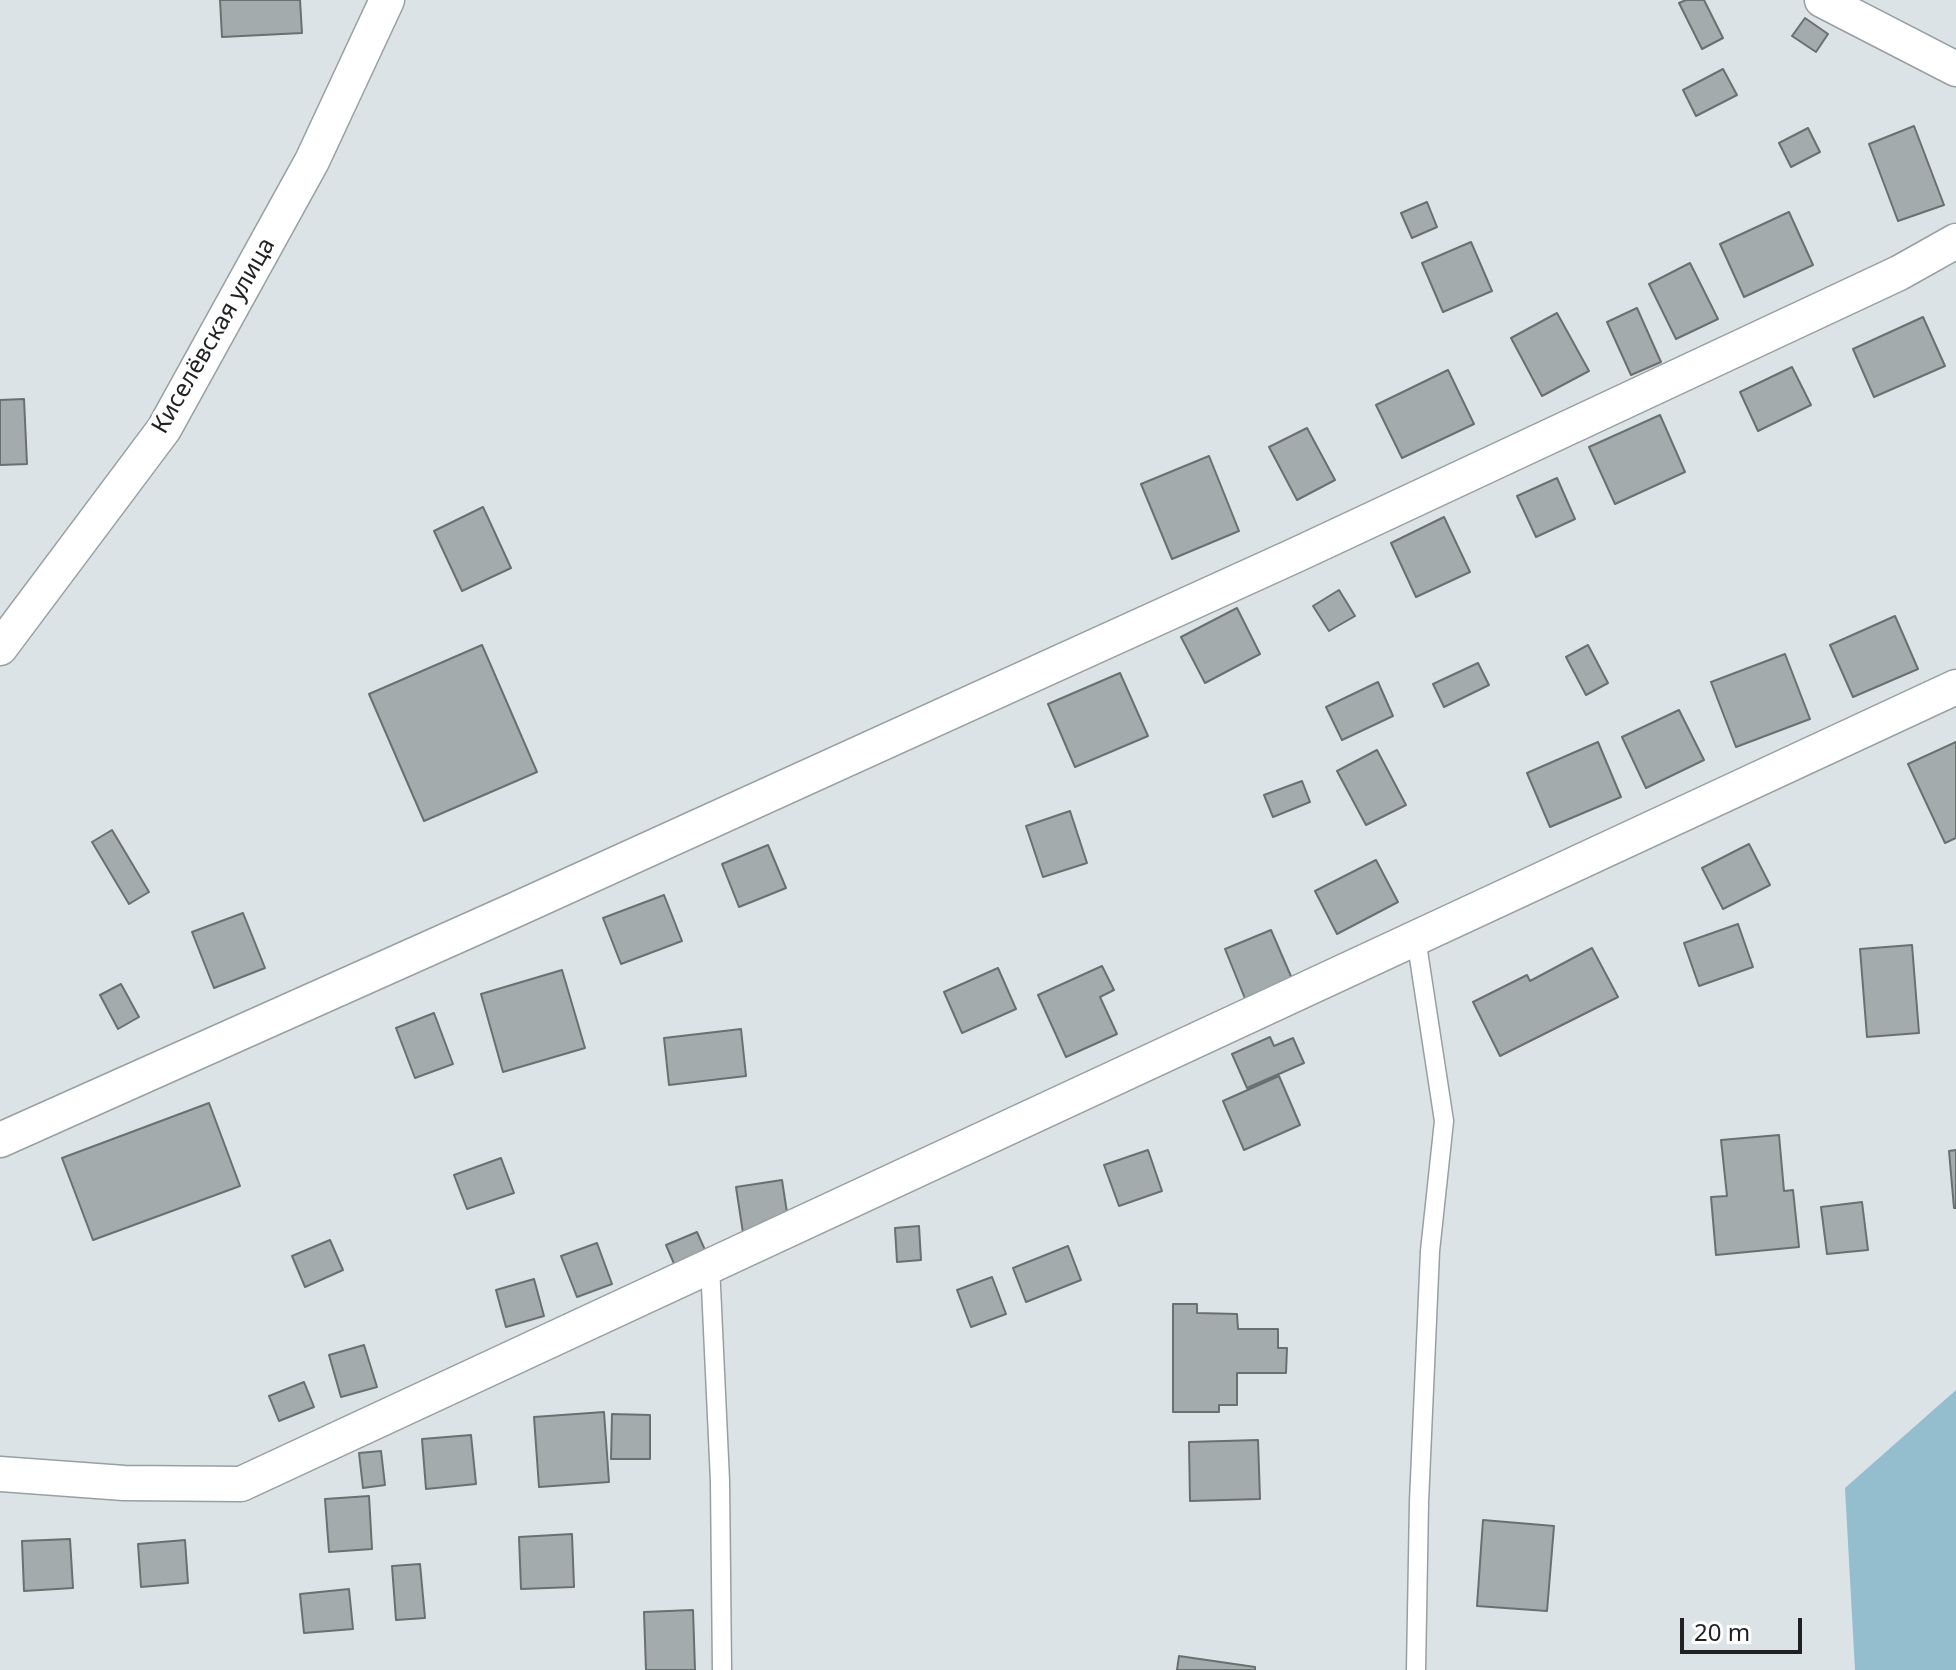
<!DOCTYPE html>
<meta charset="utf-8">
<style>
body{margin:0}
#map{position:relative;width:1956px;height:1670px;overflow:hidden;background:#dce3e6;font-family:"Noto Sans",sans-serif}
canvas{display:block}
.scale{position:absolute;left:1680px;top:1618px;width:122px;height:36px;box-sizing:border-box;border:4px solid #1f2122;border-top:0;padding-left:10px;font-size:24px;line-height:28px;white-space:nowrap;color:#1f2122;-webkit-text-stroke:6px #fff;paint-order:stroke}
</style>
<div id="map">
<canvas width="1956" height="1670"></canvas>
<div class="scale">20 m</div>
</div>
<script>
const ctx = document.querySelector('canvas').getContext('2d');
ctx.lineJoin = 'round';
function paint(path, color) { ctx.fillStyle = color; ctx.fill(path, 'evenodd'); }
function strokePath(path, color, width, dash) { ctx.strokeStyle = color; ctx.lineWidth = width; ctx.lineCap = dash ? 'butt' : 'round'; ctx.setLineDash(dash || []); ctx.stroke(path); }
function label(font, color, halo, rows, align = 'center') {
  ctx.font = font + ' "Noto Sans",sans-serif'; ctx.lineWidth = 8; ctx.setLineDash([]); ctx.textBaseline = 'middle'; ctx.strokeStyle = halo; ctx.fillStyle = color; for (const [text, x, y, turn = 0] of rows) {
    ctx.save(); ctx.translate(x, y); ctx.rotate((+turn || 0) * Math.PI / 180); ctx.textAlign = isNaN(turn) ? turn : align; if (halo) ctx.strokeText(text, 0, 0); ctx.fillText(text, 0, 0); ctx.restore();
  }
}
const green = new Path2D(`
 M1956,1390v280h-101l-10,-182z`);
const building = new Path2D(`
 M220,0h80l2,33 -80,4z
 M1686,0h18l19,38 -21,11 -23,-46z
 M1805,18l23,16 -12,18 -24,-16z
 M1723,69l14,26 -41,21 -13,-26z
 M1914,126l30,79 -46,16 -29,-77z
 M1808,128l12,24 -29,15 -12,-24z
 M1427,202l10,25 -25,11 -11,-25z
 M1789,212l24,53 -69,32 -24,-53z
 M1471,242l21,49 -49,21 -21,-49z
 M1690,263l28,56 -42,20 -27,-55z
 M1637,308l24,54 -30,13 -24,-53z
 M1557,313l32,58 -47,25 -31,-58z
 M1923,317l22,49 -71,31 -21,-48z
 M1792,367l19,38 -53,26 -18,-39z
 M1448,370l26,54 -72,34 -26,-53z
 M24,399l3,65 -27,1v-65z
 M1660,415l25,57 -70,32 -26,-57z
 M1307,428l28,52 -38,20 -28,-53z
 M1209,456l30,75 -67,28 -31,-75z
 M1557,478l18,41 -39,18 -19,-41z
 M483,507l28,61 -49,23 -28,-60z
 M1444,517l26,55 -54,25 -25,-54z
 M1339,590l16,26 -26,15 -16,-25z
 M1237,608l23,46 -55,29 -24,-46z
 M1895,616l23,53 -65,28 -23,-52z
 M482,645l55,127 -113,49 -55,-127z
 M1588,645l20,38 -22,12 -20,-38z
 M1785,654l25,65 -74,28 -25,-65z
 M1478,663l11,22 -45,22 -11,-23z
 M1120,673l28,63 -73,31 -27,-63z
 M1378,682l15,34 -51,24 -16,-33z
 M1679,710l25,50 -58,28 -24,-51z
 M1598,742l23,55 -71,30 -23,-54z
 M1956,742v96l-11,5 -37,-79z
 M1377,750l29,55 -40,20 -29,-54z
 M1302,781l8,21 -37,15 -9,-22z
 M1070,811l17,52 -44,14 -17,-51z
 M112,830l37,62 -20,12 -37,-62z
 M1749,844l21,41 -47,24 -21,-41z
 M768,845l18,43 -47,19 -17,-43z
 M1376,860l22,42 -61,32 -22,-43z
 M664,895l18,46 -61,23 -18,-46z
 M243,913l22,55 -51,20 -22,-56z
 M1738,924l15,43 -54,19 -15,-43z
 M1271,930l22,51 -47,20 -21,-52z
 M1912,945l7,88 -52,4 -7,-88z
 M1592,948l26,49 -118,59 -27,-54 54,-27 3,6z
 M1102,966l12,24 -14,7 17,37 -51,23 -28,-62z
 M998,968l18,41 -54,24 -18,-41z
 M562,970l23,78 -82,24 -22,-78z
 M121,984l18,33 -21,12 -18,-34z
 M434,1013l19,51 -38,14 -19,-50z
 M741,1029l5,47 -77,9 -5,-47z
 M1270,1037l4,9 19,-8 11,25 -57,25 -15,-34z
 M1279,1076l21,49 -56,25 -21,-49z
 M209,1103l31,83 -147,54 -31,-82z
 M1779,1135l5,56 9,-1 6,57 -83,8 -5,-58 16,-1 -6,-56z
 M1148,1150l14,41 -43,15 -15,-41z
 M1956,1150v58h-2l-5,-57z
 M501,1158l13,35 -47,16 -13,-34z
 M782,1180l7,46 -46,7 -7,-46z
 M1862,1202l6,48 -41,4 -6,-47z
 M919,1226l2,34 -24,2 -2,-34z
 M697,1232l12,27 -31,14 -12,-28z
 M330,1240l13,30 -38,17 -13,-31z
 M597,1243l15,41 -35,13 -16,-41z
 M1068,1246l13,34 -55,22 -13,-34z
 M992,1277l14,37 -35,13 -14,-37z
 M534,1279l10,37 -38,11 -10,-37z
 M1173,1304h24v9l40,1 1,15h40v19h9l-1,25h-49v32h-18v7h-46z
 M364,1345l13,42 -36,10 -12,-42z
 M304,1382l10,25 -35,14 -10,-25z
 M604,1412l5,70 -70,5 -5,-70z
 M612,1414l38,1v44h-39z
 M471,1435l5,49 -50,5 -4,-50z
 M1258,1440l2,59 -70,2 -1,-59z
 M381,1451l4,34 -22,3 -4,-35z
 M369,1496l3,53 -43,3 -4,-53z
 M1483,1520l71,6 -7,85 -70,-5z
 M572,1534l2,53 -53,2 -2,-52z
 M70,1539l3,49 -49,3 -2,-50z
 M185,1540l3,43 -47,4 -3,-43z
 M420,1564l5,54 -29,2 -4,-54z
 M349,1589l4,40 -49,4 -4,-39z
 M693,1610l2,60h-49l-2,-58z
 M1179,1656l76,11v3h-78z`);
const service = new Path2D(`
 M710,1265l10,216 2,189
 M1416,1670l3,-168 11,-251 14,-130 -28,-183`);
const minor = new Path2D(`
 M1822,0l134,69
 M0,648l164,-219 148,-268 75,-161
 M0,1140l517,-231 779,-354 603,-282 57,-32
 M0,1474l124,9 117,1 1715,-797`);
const streetNames = [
 ["Киселёвская улица",214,336,-60]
];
paint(green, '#94bdcd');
paint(building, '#a4abac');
strokePath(building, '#697070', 2);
strokePath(service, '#989fa2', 21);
strokePath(minor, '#989fa2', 37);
strokePath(service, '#fff', 18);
strokePath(minor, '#fff', 34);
label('24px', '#1f2122', '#fff', streetNames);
</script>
